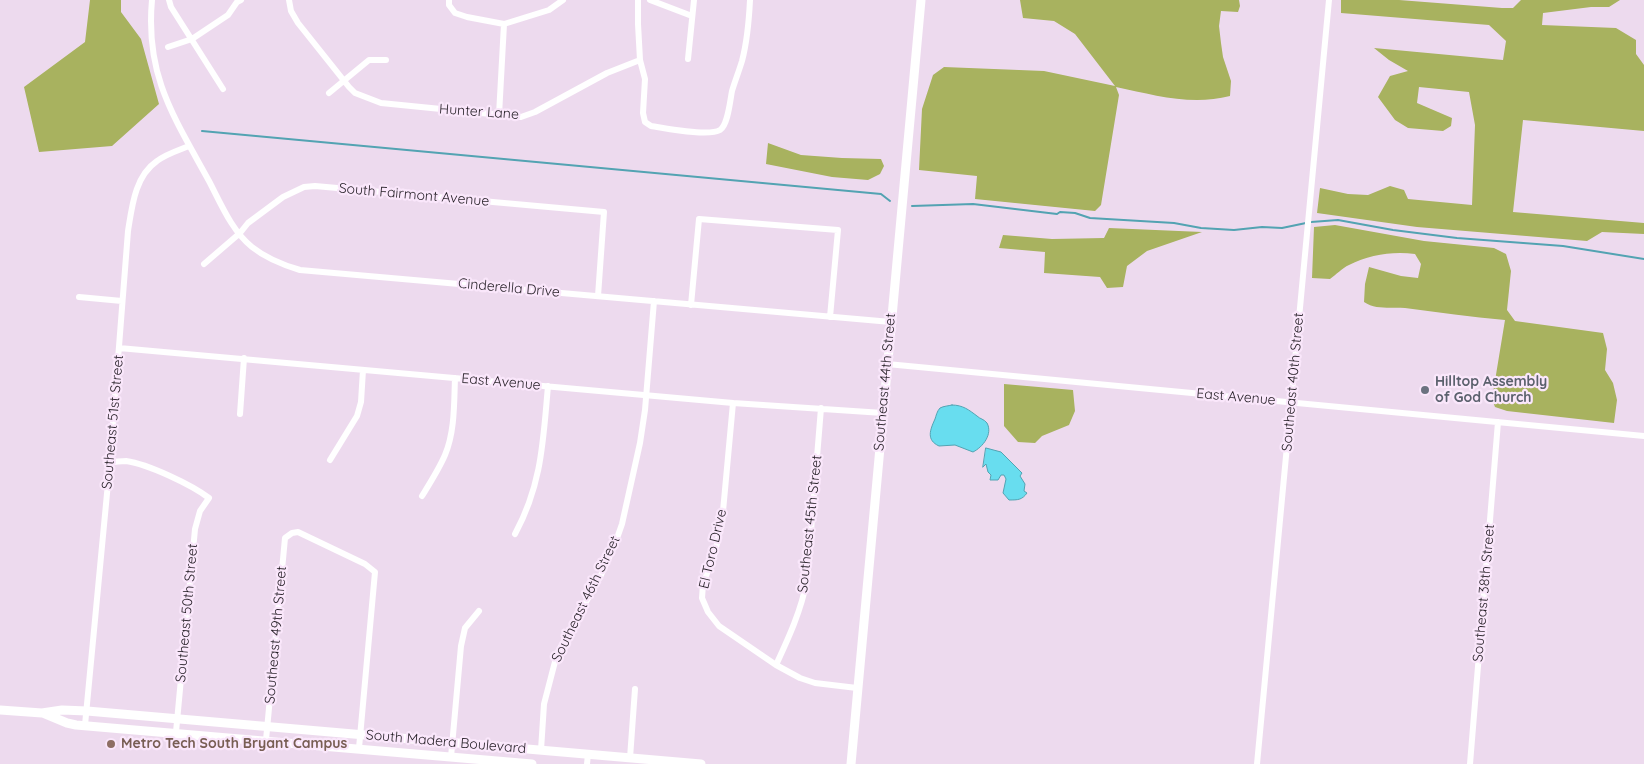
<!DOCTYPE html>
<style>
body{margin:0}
canvas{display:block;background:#eddaee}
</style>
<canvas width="1644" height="764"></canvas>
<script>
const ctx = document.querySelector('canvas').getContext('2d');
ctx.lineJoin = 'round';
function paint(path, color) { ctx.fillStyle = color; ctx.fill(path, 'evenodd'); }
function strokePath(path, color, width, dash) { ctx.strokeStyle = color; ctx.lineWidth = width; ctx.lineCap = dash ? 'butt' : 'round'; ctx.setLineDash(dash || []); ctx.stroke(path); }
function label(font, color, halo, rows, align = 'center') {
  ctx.font = font + ' Quicksand,sans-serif'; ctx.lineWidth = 4.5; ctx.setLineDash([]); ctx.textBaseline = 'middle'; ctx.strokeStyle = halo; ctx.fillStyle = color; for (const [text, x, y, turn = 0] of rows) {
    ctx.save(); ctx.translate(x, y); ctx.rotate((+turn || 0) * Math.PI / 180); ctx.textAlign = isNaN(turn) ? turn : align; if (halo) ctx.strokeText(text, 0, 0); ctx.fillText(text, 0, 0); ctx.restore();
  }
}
const forest = new Path2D(`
 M90,0h31v12l20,27 18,65 -47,42 -73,6 -15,-65 61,-45z
 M1020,0h219l1,6 -2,6 -17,-1 -2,15 2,17 2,14 8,24 -1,15c-39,10 -76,-1 -114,-9l3,8 -18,110 -6,6 -120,-12 2,-23 -58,-6 3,-61 11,-34 11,-8 100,4 71,15 -40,-52 -21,-13 -31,-3z
 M1341,0h58l103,8h11l8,-8h99l-11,7h-18l-48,6 -1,12 74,3 20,12v14l8,11v66l-121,-11 -10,92 131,11v11l-42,-2 -15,9 -170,-14 -100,-14 3,-25 28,6 20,1 22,-9 14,4 4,9 64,6 3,-80 -6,-33 -50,-5 -2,16 35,15 -1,8 -8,5 -35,-3 -13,-8 -17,-23 12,-21 18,-5 -19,-11 -15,-12 129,12 3,-19 -17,-16 -148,-12z
 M768,143l33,12 41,3 39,1 3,7 -4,8 -12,6 -36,-3 -66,-13z
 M1335,225l89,16 70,7 12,6 5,17 -4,39 8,11 88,12 4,16 -2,21 8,13 4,17 -3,23 -107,-12 -12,-4 -3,-8 13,-79c-34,-3 -67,-8 -100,-12 -15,-1 -29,2 -41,-6l1,-18 4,-17 32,9 17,2 3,-14 -6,-10c-23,-3 -46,1 -66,11 -7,3 -13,10 -19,14l-18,-1 2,-51z
 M1109,228l93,4 -55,19 -20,15 -4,21 -16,1 -7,-11 -56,-4 1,-21 -46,-4 4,-13 49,4 52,-1z
 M1004,384l69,6 2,21 -6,14 -27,11 -7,7 -17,-1 -14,-16z`);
const water = new Path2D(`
 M952,405c11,0 17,5 25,11 3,3 7,3 10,7 6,11 -4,24 -14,29l-18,-7 -16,1c-13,-6 -9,-16 -4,-27 1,-3 2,-8 5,-11 4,-2 8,-2 12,-3z
 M986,448l15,4 21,21 -2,3 5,8 -1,7 3,2c-5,7 -9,7 -18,7l-6,-7 3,-14 -2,-4h-3l-3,5h-8l1,-5 -3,-3 -2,-8 -3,3z`);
const stream = new Path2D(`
 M202,131l679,63 9,7
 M912,206l61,-2 84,10 3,-2 15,1 15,5 84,5 27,5 33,2 28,-3 20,1 24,-5
 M1311,222l27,-2 55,10 64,8 106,8 81,13`);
const minor = new Path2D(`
 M152,0c-7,76 22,117 57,181 12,23 23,50 43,66 15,12 31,18 48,23l591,52
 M169,0l2,7 52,82
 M289,0l2,11 7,12 51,64 6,6 26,10 140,14 14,-5 72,-39 33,-13
 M449,0v5l6,8 12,4 37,7 45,-14 14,-10
 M638,0v24l2,36 5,19 -2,34 2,9 6,4c14,2 57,11 69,4 8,-5 10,-29 12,-39 3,-10 7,-20 10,-30 5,-19 7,-41 8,-61
 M650,0l42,16
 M168,47l24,-8 36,-24 9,-13 4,-2
 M688,59l6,-59
 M329,93l40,-33h17
 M499,115l5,-91
 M204,264l36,-31 8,-10 35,-26 21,-10 11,-1 289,26 -6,84
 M79,297l43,4
 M691,305l8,-86 139,11 -8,87
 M119,348l614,55 150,10
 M887,364l757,72
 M733,403l-11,119 -7,30 -12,32 -1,14 6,14 11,14 57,39 24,13 15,5 42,5
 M240,414l4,-56
 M330,460l27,-44 4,-14 2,-32
 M110,462c5,0 11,-1 16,-1 22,3 66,24 83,37l-9,13 -5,18 -19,203
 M422,496c8,-13 17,-27 23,-41 10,-24 9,-52 10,-77
 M515,534c27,-50 28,-93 33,-148
 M776,665c13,-28 25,-54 31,-85l14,-172
 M85,725l25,-263 18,-231c4,-25 7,-55 29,-70 9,-7 22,-11 32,-15
 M266,740l19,-202 7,-5 6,-1 67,32 10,8 -16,176
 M541,750l3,-46 13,-50 44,-79 14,-31 7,-20 18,-81 5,-33 9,-109
 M451,757l10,-111 4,-18 14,-17
 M630,758l5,-69
 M587,764l1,-10
 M1257,764l72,-764
 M1470,764l28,-342`);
const tertiary = new Path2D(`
 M0,710l42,3 20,-3 25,1 614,53
 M43,713l24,10 9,2 456,39`);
const secondary = new Path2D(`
 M851,764l70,-764`);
const markers = [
 [1425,390,5,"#6b7280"],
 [111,744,5,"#8d6e63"]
];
const streetNames = [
 ["Hunter Lane",479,112,4],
 ["South Fairmont Avenue",414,195,5],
 ["Cinderella Drive",509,288,5],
 ["East Avenue",501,382,5],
 ["Southeast 44th Street",885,382,-85],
 ["Southeast 40th Street",1293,382,-85],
 ["East Avenue",1236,397,5],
 ["Southeast 51st Street",113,422,-85],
 ["Southeast 45th Street",810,524,-84],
 ["El Toro Drive",713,549,-77],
 ["Southeast 38th Street",1484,593,-85],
 ["Southeast 46th Street",586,599,-64],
 ["Southeast 50th Street",187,613,-85],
 ["Southeast 49th Street",276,635,-85],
 ["South Madera Boulevard",446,742,5]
];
const worshipNames = [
 ["Hilltop Assembly",1435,382],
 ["of God Church",1435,398]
];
const educationNames = [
 ["Metro Tech South Bryant Campus",121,744]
];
paint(forest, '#a8b25f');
paint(water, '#68ddef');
strokePath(water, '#53a3b2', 1);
strokePath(stream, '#53a3b2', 2);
strokePath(minor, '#fff', 6);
strokePath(tertiary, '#fff', 9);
strokePath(secondary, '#fff', 9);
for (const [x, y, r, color] of markers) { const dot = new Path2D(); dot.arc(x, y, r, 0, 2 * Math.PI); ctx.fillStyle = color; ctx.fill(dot); strokePath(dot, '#fae7fb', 2); }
label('14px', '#231d24', '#fae7fb', streetNames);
label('bold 14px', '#5b616d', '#fae7fb', worshipNames, 'left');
label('bold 14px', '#785e54', '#fae7fb', educationNames, 'left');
</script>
